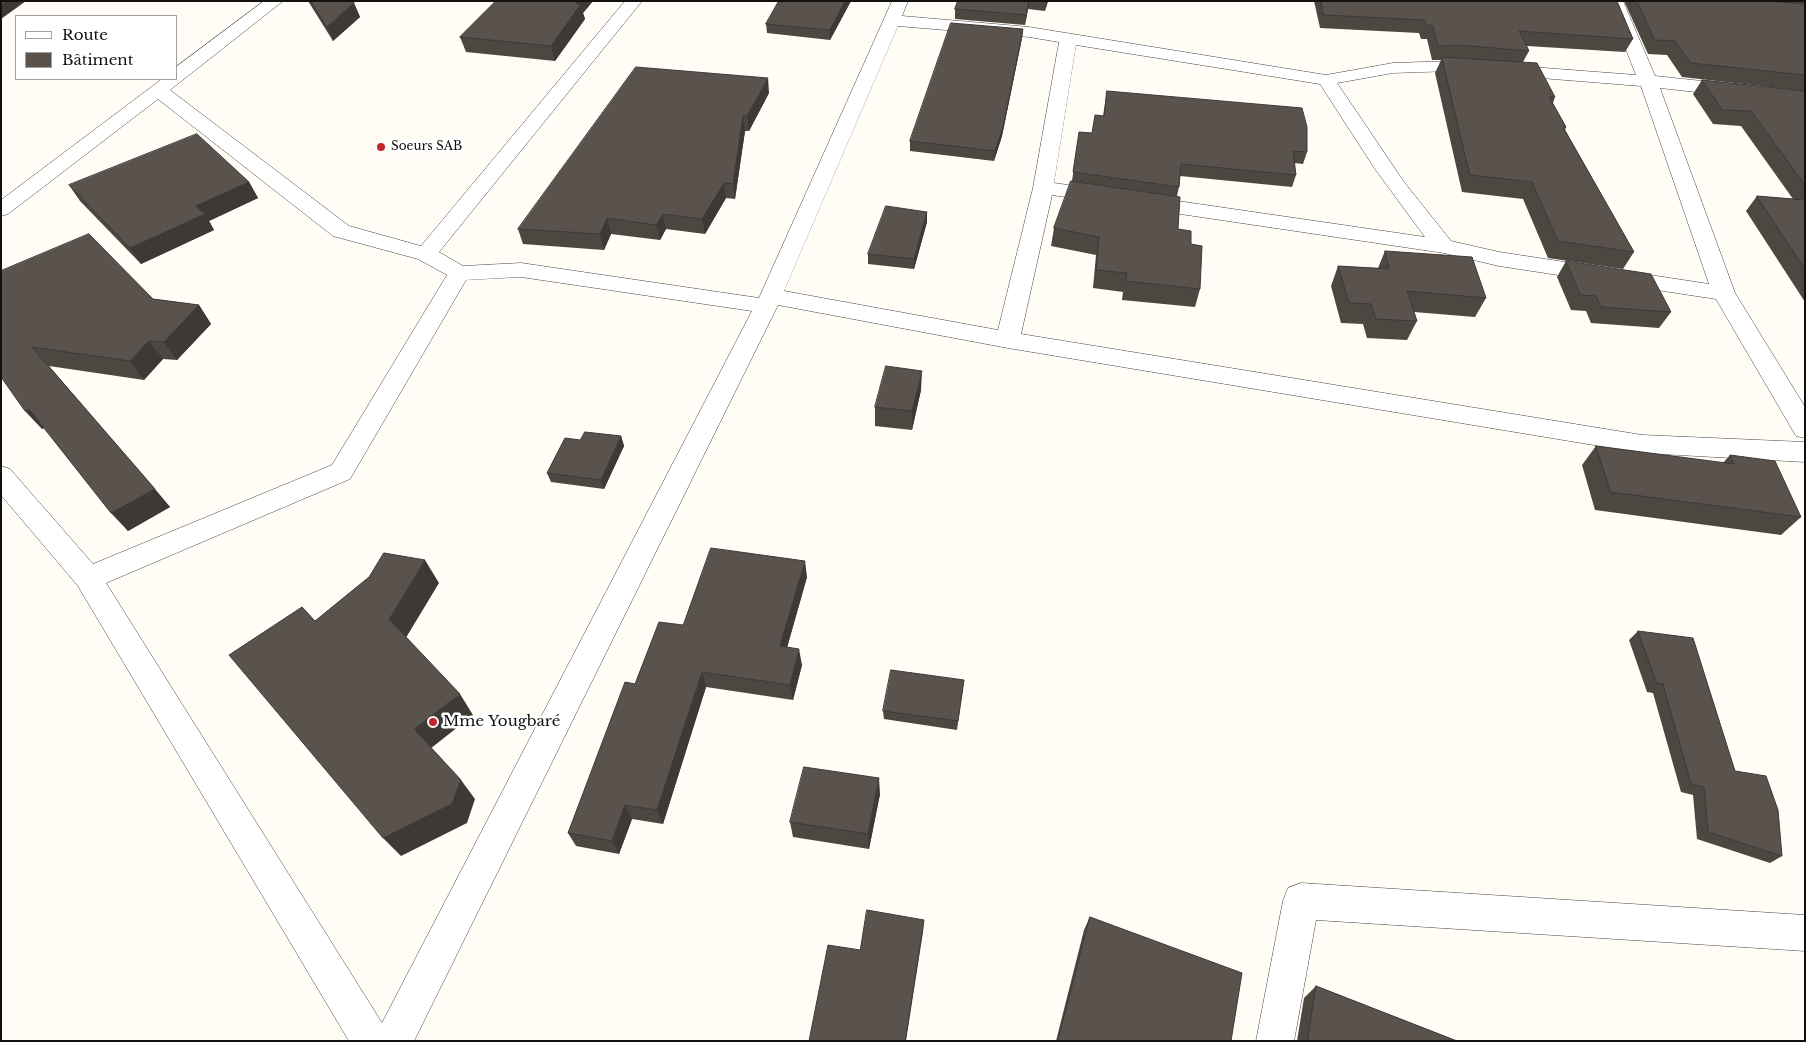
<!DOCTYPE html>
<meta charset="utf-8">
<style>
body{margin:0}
#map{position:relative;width:1806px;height:1042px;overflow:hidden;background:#fffdf5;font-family:"Libre Baskerville",serif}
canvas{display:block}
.frame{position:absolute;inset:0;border:2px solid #111;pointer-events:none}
.legend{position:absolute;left:15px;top:15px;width:162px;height:65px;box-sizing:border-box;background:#fff;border:1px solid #a0a0a0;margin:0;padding:6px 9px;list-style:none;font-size:15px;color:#111}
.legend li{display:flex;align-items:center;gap:10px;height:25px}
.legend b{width:25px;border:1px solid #a0a0a0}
</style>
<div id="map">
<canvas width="1806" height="1042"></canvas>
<div class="frame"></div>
<ul class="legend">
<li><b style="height:6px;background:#fff"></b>Route</li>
<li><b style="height:14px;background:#5a524d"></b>Bâtiment</li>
</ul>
</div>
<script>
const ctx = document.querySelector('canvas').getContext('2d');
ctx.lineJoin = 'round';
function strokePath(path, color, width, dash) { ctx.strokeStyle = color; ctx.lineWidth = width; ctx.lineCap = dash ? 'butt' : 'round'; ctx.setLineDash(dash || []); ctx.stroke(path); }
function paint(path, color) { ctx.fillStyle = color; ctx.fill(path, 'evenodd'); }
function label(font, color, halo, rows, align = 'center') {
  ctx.font = font + ' "Libre Baskerville",serif'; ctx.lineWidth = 5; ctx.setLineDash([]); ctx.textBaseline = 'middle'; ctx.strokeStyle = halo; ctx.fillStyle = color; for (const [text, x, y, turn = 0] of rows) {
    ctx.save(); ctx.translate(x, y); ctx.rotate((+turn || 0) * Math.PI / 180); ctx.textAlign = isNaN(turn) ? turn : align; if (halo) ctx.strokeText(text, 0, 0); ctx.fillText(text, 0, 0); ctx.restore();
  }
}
const street = new Path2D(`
 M264,1h19l-113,89 179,136 72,20 204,-245h17l-203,251 24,14 58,-3 238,35 133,-297h16l-6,15 127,11 297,48 67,-12 60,-2 183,14 -29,-74h16l32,75 150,16v12l-145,-16 75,205 70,114v31l-9,-2 -80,-137 -217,-33 -55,-13 -392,-58 -31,139 621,101 163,7v20l-163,-9 -634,-105 -230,-43 -364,736h-65l-271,-455 -77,-91v-29l9,3 83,95 239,-99 115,-190 -29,-16 -85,-23 -175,-137 -150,115 -7,2v-16l161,-121h14v-12zM898,26l131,11 30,5 -26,146 -35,142 -214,-39zM1076,45l244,39 55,85 50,68 -371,-54zM1453,71l188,15 68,198 -210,-32 -48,-11 -47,-59 -67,-99 56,-10zM521,277l231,34 -370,712 -276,-440 244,-104 116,-199z
 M1301,883l504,32v36l-489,-31 -22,121h-38l27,-140 5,-13z`);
const wall = new Path2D(`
 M308,1h45l7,16 -27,24z
 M496,1h97l-10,12 2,6 -30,42 -89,-9 -6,-15z
 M779,1h72l-21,39 -63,-7 -1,-9z
 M958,1h90l-3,10 -17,-2 -3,16 -70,-6v-10z
 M1314,1h303l16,38 -8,13 -98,-6 2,5 -6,11 32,35 -2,6 13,24 -1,3 69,122 -11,17 -75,-11 -25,-59 -61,-7 -27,-119 6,-13h-9l-5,-21h-6l-2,-6 -99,-5z
 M1624,1h181v90l-123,-14 -15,-22 -19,-1z
 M1023,29l-1,9 -20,98 -8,25 -84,-10v-10z
 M1702,80l103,11v211l-59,-91 11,-15 36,3 -52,-73 -28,-2 -20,-30z
 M1107,91l200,61 -4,12 -9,-1 2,12 -4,12 -112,-11 -1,11 -2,9 1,33 13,15 9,45 -5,18 -73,-7 1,-8 -30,-4 3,-33 -45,-9 3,-18 18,-47 7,-49 13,1 11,-17z
 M769,93l-20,38h-4l-10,68 -9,-1 -21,36 -39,-5 -6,11 -49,-6 -7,16 -81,-6 -5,-15z
 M249,182l9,16 -49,23 5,9 -73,34 -61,-63 -11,-16z
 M927,212v10l-13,47 -46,-5v-10z
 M1385,251l101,47 -11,19 -61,-5 3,9 -10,19 -40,-2 -4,-14 -22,-1 -10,-37 7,-20 40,2z
 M1566,261l105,51 -12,16 -68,-5 -5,-12 -15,-1 -14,-33z
 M1,271l152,28 46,6 12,19 -34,36 -14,-1 -19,21 -95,-14 121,141 -42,24 -84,-103 -2,1z
 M921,390l-9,40 -37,-4v-19z
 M621,436l3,10 -20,43 -53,-7 -4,-9 33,-33z
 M1596,446l127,17 7,-8 71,62 -20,18 -186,-25 -13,-45z
 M807,577l-20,70 15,18 -9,35 -87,-13 -43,137 -31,-5 -13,35 -43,-8 -8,-13 67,-149 48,-59z
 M1638,631l97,140 47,85 -12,7 -73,-24 -4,-44 -12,-3 -28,-99 -6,-1 -18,-52z
 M964,680l-7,50 -73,-11 -1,-8z
 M880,794l-11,55 -76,-12 -3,-15z
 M1090,917l141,124h-175l28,-111z
 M1316,986l141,55h-160l7,-43z`);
const shadedWall = new Path2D(`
 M7,1h19l-25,18v-14z
 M577,1h16l-10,12 2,6 -30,42 -4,-15z
 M845,1h6l-21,39v-10z
 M1029,1l-1,8 -3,16 1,-10z
 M1046,1h2l-3,10z
 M354,3l6,14 -27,24 -6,-14z
 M1023,29l-1,9 -20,98 -8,25 1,-10z
 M768,78l1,15 -20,38 -2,-15z
 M743,116l2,15 -10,68 -2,-15z
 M249,182l9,16 -49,23 5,9 -73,34 -11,-16 66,-42z
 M724,183l2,15 -21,36 -3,-15z
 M927,212v10l-13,47v-10z
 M663,214l3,15 -6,11 -4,-15z
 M607,218l4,16 -7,16 -4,-16z
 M199,305l12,19 -34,36 -13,-18z
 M149,341l14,18 -19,21 -14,-19z
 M922,371l-1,19 -9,40v-19z
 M29,409l17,18 -4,2 -17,-18z
 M621,436l3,10 -20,43 -3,-9z
 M155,489l15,18 -42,24 -17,-18z
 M425,560l14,23 -35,58 -15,-22z
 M805,561l2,16 -24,85 -3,-16z
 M799,649l3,16 -9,35 -3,-15z
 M702,672l4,15 -43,137 -6,-14z
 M460,694l13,21 -43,34 -16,-20z
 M879,778l1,16 -11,55 -1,-15z
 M461,780l14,19 -8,24 -66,33 -18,-18z
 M625,805l7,14 -13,35 -7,-13z
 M924,920l-1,12 -17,109h-1z`);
const building = new Path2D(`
 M1,1h6l-6,4z
 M311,1h42l1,2 -27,24z
 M496,1h81l-1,3h5l-30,42 -91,-9z
 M779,1h66l-15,29 -64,-6z
 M958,1h71l-3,14 -71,-6z
 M1321,1h296l16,38 -114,-8 10,20 -70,-6 -21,1 -5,-20 -6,-1 -3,-5 -100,-5z
 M1637,1h132l36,3v71l-114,-12 -16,-22 -20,-1z
 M951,23l72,6 -20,98 -8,24 -85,-10z
 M1442,57l95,6 18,34h-6l17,30h-3l71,125 -76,-11 -26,-59 -62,-7z
 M636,67l132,11 -21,38h-4l-10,68 -9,-1 -22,36 -39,-5 -7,11 -49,-7 -7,16 -82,-5z
 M1702,80l103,11v94l-54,-74 -28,-1z
 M1107,91l195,17 5,19v25l-14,-1 3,24 -115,-11 -2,23 -106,-15 6,-40 13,1 3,-18 9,1z
 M197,134l52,48 -53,24 9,8 -75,34 -61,-63z
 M1071,181l109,16 -2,32 13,2v13l11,2 -2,43 -74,-8 1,-8 -31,-3 3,-33 -45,-9z
 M1757,196l48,4v69z
 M886,206l41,6 -13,47 -46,-5z
 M89,234l64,65 46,6 -35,37 -15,-1 -19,20 -98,-14 123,142 -44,24 -82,-104 -4,2 -24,-34v-106z
 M1385,251l87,6 14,41 -79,-7 10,30 -41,-2 -5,-15 -22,-1 -11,-37 51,3z
 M1566,261l85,13 20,38 -70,-5 -5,-11 -15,-1z
 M886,366l36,5 -10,40 -37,-4z
 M585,432l36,4 -20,44 -54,-7 18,-35 15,2z
 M1596,446l138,18 -4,-9 45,6 26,56 -190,-25z
 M711,548l94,13 -25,85 19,3 -9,36 -88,-13 -45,138 -32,-5 -13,36 -44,-8 57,-151 10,2 24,-62 24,3z
 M384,553l41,7 -36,59 71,75 -46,35 47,51 -9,24 -69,34 -154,-183 73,-48 13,14 54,-44z
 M1638,631l55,7 42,133 31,5 12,34 4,46 -74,-24 -4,-45 -13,-3 -28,-100 -6,-1z
 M891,670l73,10 -6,41 -75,-10z
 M804,767l75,11 -11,56 -78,-12z
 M867,910l57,10 -19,121h-96l19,-96 32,5z
 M1090,917l152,56 -11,68h-173z
 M1316,986l141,55h-149z`);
const markers = [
 [381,147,5,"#c4262e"],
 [433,722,5,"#c4262e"]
];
const farPoinames = [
 ["Soeurs SAB",391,147]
];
const poiNames = [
 ["Mme Yougbaré",443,722]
];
strokePath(street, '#444', 1);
paint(street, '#fff');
paint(wall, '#4d4742');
paint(shadedWall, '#3f3936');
paint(building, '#5a524d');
strokePath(building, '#3f3936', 1);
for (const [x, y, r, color] of markers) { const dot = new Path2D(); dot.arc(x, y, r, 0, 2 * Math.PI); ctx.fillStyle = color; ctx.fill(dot); strokePath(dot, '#fff', 2); }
label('12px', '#111', '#fff', farPoinames, 'left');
label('15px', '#111', '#fff', poiNames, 'left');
</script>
